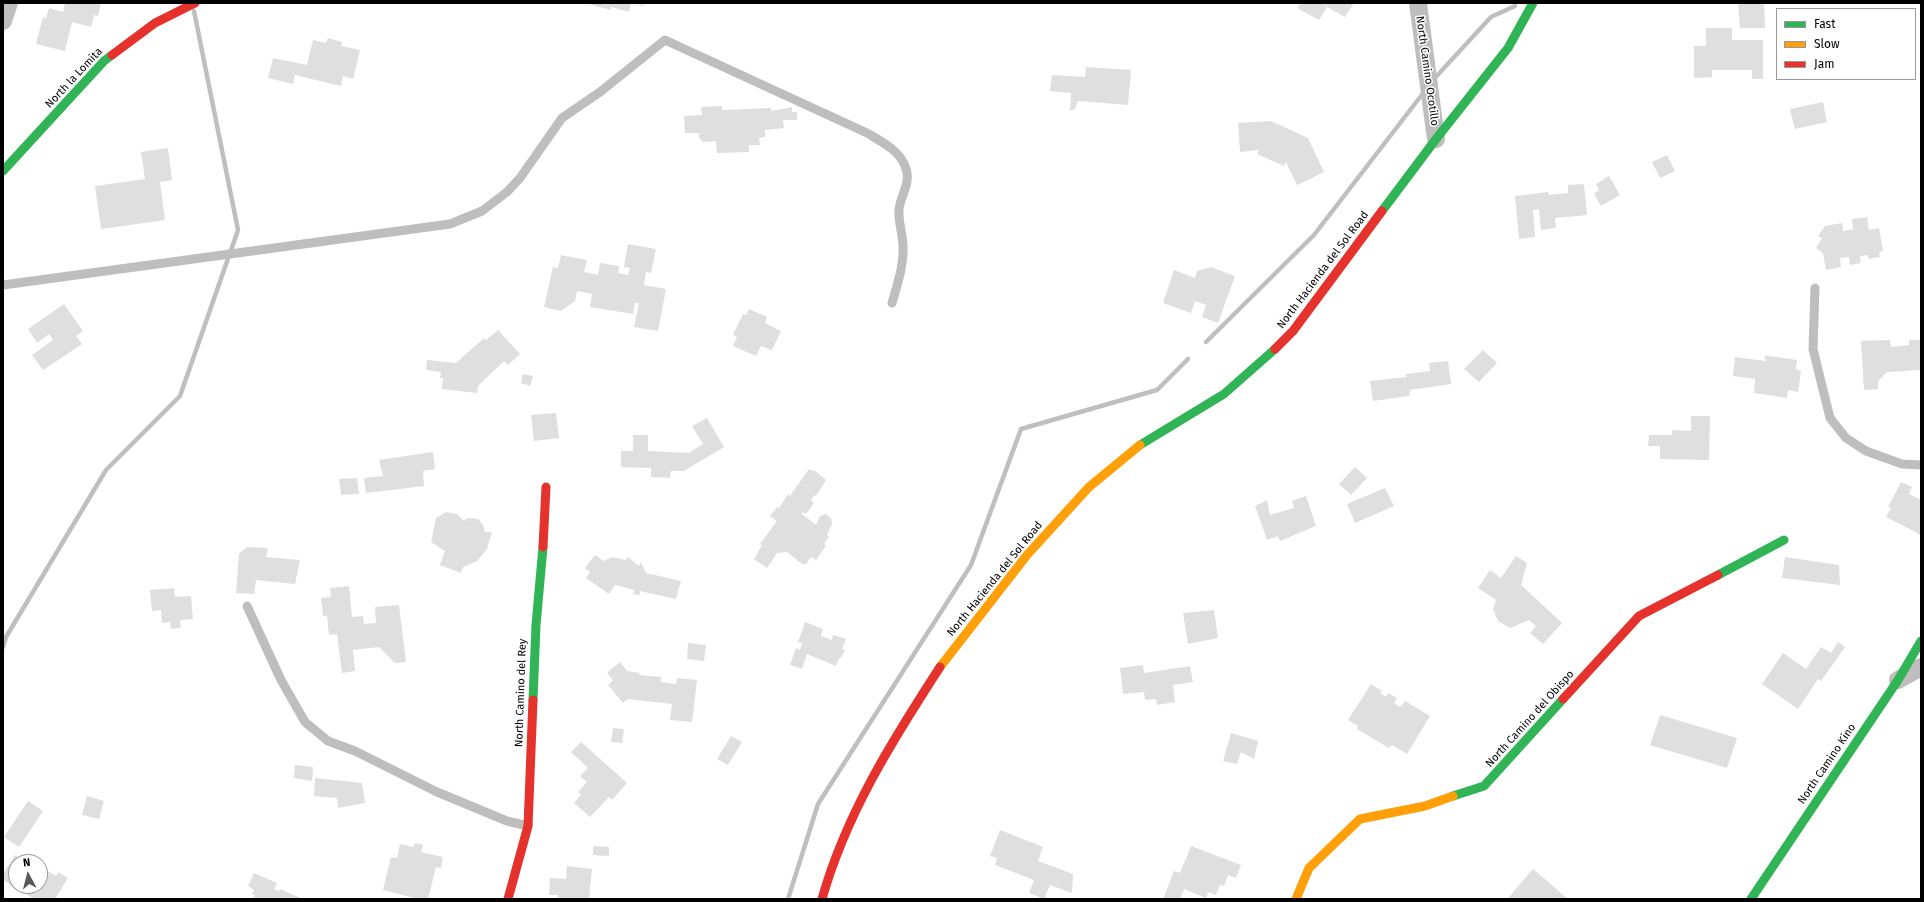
<!DOCTYPE html>
<style>
body{margin:0}
#map{position:relative;width:1924px;height:902px;overflow:hidden;background:#fff;font-family:"Fira Sans",sans-serif}
canvas{display:block}
.frame{position:absolute;inset:0;border:4px solid #000;pointer-events:none}
.legend{position:absolute;left:1776px;top:8px;width:140px;height:72px;box-sizing:border-box;background:#fff;border:1px solid #999;margin:0;padding:5px 7px;list-style:none;font-size:12px;color:#000}
.legend li{display:flex;align-items:center;gap:8px;height:20px}
.legend b{width:20px;border:1px solid #999}
.north{position:absolute;left:8px;top:854px;width:40px;height:40px;box-sizing:border-box;background:#fff;border:1px solid #999;border-radius:50%;rotate:353deg;font-size:11px;font-weight:700;line-height:16px;text-align:center;color:#000}
.north::after{content:'';display:block;margin:auto;width:14px;height:18px;background:#595959;clip-path:polygon(50% 0,100% 100%,50% 72%,0 100%)}
</style>
<div id="map">
<canvas width="1924" height="902"></canvas>
<div class="frame"></div>
<ul class="legend">
<li><b style="height:5px;background:#30b455"></b>Fast</li>
<li><b style="height:5px;background:#ff9f0a"></b>Slow</li>
<li><b style="height:5px;background:#e5322d"></b>Jam</li>
</ul>
<div class="north">N</div>
</div>
<script>
const ctx = document.querySelector('canvas').getContext('2d');
ctx.lineJoin = 'round';
function strokePath(path, color, width, dash) { ctx.strokeStyle = color; ctx.lineWidth = width; ctx.lineCap = dash ? 'butt' : 'round'; ctx.setLineDash(dash || []); ctx.stroke(path); }
function paint(path, color) { ctx.fillStyle = color; ctx.fill(path, 'evenodd'); }
function label(font, color, halo, rows, align = 'center') {
  ctx.font = font + ' "Fira Sans",sans-serif'; ctx.lineWidth = 3; ctx.setLineDash([]); ctx.textBaseline = 'middle'; ctx.strokeStyle = halo; ctx.fillStyle = color; for (const [text, x, y, turn = 0] of rows) {
    ctx.save(); ctx.translate(x, y); ctx.rotate((+turn || 0) * Math.PI / 180); ctx.textAlign = isNaN(turn) ? turn : align; if (halo) ctx.strokeText(text, 0, 0); ctx.fillText(text, 0, 0); ctx.restore();
  }
}
const stream = new Path2D(`
 M1433,80l58,-63 24,-11
 M1206,342l108,-107 110,-143
 M3,647l3,-10 100,-167 74,-74 58,-166 -44,-219
 M788,899l30,-95 153,-239 50,-136 136,-39 31,-31`);
const building = new Path2D(`
 M65,3h36l-3,13 -4,-1 -3,12 -19,-5 -7,29 -29,-7 7,-27 3,1 3,-10 14,4z
 M631,3l-2,9 -18,-5v3l-23,-6z
 M633,3h11l-1,3z
 M1301,3h53l-9,14 -18,-10 -8,13 -22,-12z
 M1738,3h26l1,25h-25z
 M1706,28h26v12h31v39h-11v-9h-40v7l-18,1v-32h12z
 M328,38l14,4 -1,4 19,4 -7,29 -10,-3 -2,10 -46,-11 -2,9 -25,-6 5,-20 34,7 6,-25 13,3z
 M1086,67l45,3 -3,35 -50,-4 -3,8 -5,2 1,-18 -21,-2 2,-16 33,2z
 M1823,102l4,20 -32,7 -5,-20z
 M722,106v4l49,-2v3l21,-4v5h5v8h-14l1,8 -19,2v7l-6,1 1,7h-11v7l-32,1 -1,-12 -13,1 -4,-4v-5h-14l-1,-17 18,-1 -1,-8z
 M1271,121l37,17 16,34 -27,13 -11,-23 -2,4 -27,-12 2,-4 -19,2 -2,-29z
 M168,148l4,32 -12,2 5,38 -64,9 -6,-43 50,-7 -4,-27z
 M1667,155l8,16 -15,7 -8,-16z
 M1609,176l11,19 -19,11 -7,-12 5,-4 -3,-6z
 M1584,184l3,31 -32,3 1,10 -15,2 -2,-21 -6,1 2,27 -16,2 -4,-43 33,-4 1,3 19,-2v-8z
 M1867,217l2,13 10,-2 4,23 -4,1 1,5 -11,2 -1,-4 -8,1 1,7 -11,2 -1,-8 -9,1 1,9 -15,3 -3,-17 -7,-5 6,-10 -4,-2 7,-10 17,-3 1,8 10,-2 -1,-10z
 M628,244l28,5 -5,24 -5,-1 -2,13 22,4 -8,42 -24,-4 5,-24h-4l-2,11 -43,-7 2,-13 -15,-3 -2,10 -14,10 -17,-4 9,-40 5,1 3,-13 26,5 -3,12 14,3 2,-12 19,3 -1,7 10,2 2,-7 -6,-1z
 M1211,267l24,9 -17,47 -16,-6 4,-12 -11,-4 -4,12 -28,-10 11,-33 21,8 2,-7z
 M64,304l19,27 -7,5 6,8 -39,26 -11,-15 21,-15 -4,-6 -12,9 -9,-14z
 M749,309l18,8 -2,6 16,8 -9,19 -11,-4 -5,10 -23,-10 4,-9 -4,-2 10,-21 3,1z
 M498,330l22,24 -12,11 -4,-4 -26,25 -1,7 -35,-4 1,-11h-3l1,-6 -15,-2 1,-10 29,3 28,-25 2,2z
 M1890,340l1,7 18,-2v-5h12v30l-34,2 -9,9v8l-14,1 -3,-49z
 M1483,350l14,13 -18,19 -15,-13z
 M1764,355l33,5 -1,9 5,2 -3,21 -10,-2 -1,8 -33,-5 1,-14 -22,-3 2,-19 31,4z
 M1448,361l3,23 -41,6 -1,6 -36,5 -3,-20 36,-4v-3l24,-3 -1,-8z
 M523,374l10,2 -3,10 -9,-3z
 M556,413l3,25 -25,3 -3,-26z
 M1691,416h19l-1,44 -49,-1v-13h-12l1,-11h23v-5l19,1z
 M707,418l17,29 -40,24h-13l-1,7 -19,-1v-9l-30,-1v-16h12v-16h15v16l41,2 14,-9 -11,-18z
 M433,452l2,17 -12,2 1,15 -58,7 -2,-15 19,-2 -4,-16z
 M1355,467l12,11 -16,17 -12,-11z
 M809,469l4,2 1,-1 12,10 -10,16 -2,-1 -3,5 3,3 -8,11 -3,-2 -1,2 14,11 4,-9 6,-2 5,4 1,6 -5,11 2,2 -5,7 2,2 -10,14 -5,-3 -5,7h-4l-15,-12 -10,1 -10,15 -13,-9 8,-14 -2,-1 17,-23 -7,-5 7,-9 2,1 9,-14 2,2z
 M357,478l2,16 -18,1 -2,-16z
 M1901,482l11,5 -3,7 12,6v35l-35,-18 5,-9 -3,-1z
 M1385,488l9,18 -39,17 -8,-19z
 M1306,496l10,30 -36,15 -2,-5 -11,4 -12,-34 12,-6 3,15 24,-7 -2,-7z
 M446,512l11,2 7,7 3,-3 11,1 5,6 2,7h7l-5,17 -10,12 -14,6 -2,6 -21,-8 5,-14 -14,-9 5,-24z
 M247,547l21,1 -2,9 34,3 -5,24 -39,-4 -2,14 -18,-1 3,-39z
 M595,555l9,6 8,-4 14,3 2,-3 11,9 2,-4 5,11 35,8 -5,18 -36,-8v4l-7,-1 1,-4 -19,-5 -6,9 -23,-16 4,-6 -5,-4z
 M1516,556l11,7 -6,22 41,38 -19,21 -13,-11 6,-7 -7,-6 -19,8 -12,-7 -5,-12 3,-9 -18,-12 12,-18 11,8z
 M1785,557l54,8 1,20 -58,-7z
 M349,586l3,31 11,-1 1,8 12,-1 -1,-16 24,-2 7,57 -11,1 -16,-16 -26,3 2,21 -13,2 -5,-39 -8,1 -2,-19h-4l-2,-18 10,-1 -1,-9z
 M174,588l1,9 16,-1 2,23 -13,1 1,8 -10,1 -1,-7 -8,1 -1,-13 -9,1 -2,-21z
 M1214,610l4,28 -30,6 -5,-31z
 M805,622l18,7 -2,7 11,4 1,-5 13,4 -4,10 3,1 -4,8h-2l-3,8 -29,-12 -5,15 -12,-4 6,-17 4,2 2,-7 -4,-1z
 M1838,642l7,5 -24,34 -3,-2 -20,30 -36,-25 21,-31 23,16 15,-22 10,6z
 M688,643l18,2 -2,16 -17,-2z
 M620,662l7,9 13,2 -1,2 22,2v5l15,2 1,-6 20,2 -5,42 -22,-2 2,-16 -44,-5 -5,4 -15,-18 5,-5 -6,-7z
 M1143,665l1,8 46,-7 3,16 -20,3 2,17 -18,3 -1,-6 -11,1 -1,-8 -21,2 -3,-26z
 M1371,684l11,7 -2,2 6,4 2,-4 9,5 -3,5 6,4 5,-6 25,15 -23,38 -15,-9 -3,3 -32,-19 1,-3 -10,-6z
 M1660,715l77,23 -10,30 -77,-23z
 M613,728l11,1 -2,14 -11,-1z
 M1231,733l27,8 -4,18 -13,-7 -4,12 -14,-3z
 M731,736l11,6 -14,23 -11,-6z
 M581,742l46,41 -15,17 -3,-3 -19,20 -16,-14 7,-8 -3,-3 9,-10 -7,-6 8,-8 -17,-16z
 M295,765l18,2 -1,14 -18,-3z
 M315,778l47,5 3,20 -27,5 -1,-10 -23,-2z
 M87,796l17,5 -5,18 -17,-4z
 M28,801l15,10 -24,36 -15,-10z
 M1000,830l43,17 -5,14 35,13 -1,19 -22,-8 -6,14 -15,-6 5,-13 -39,-15 2,-7 -7,-2z
 M415,843l8,2 -2,7 22,5 -2,11 -5,-1 -8,32h-10l-35,-9 8,-33 6,1 3,-14 14,3z
 M593,846l16,1v9l-16,-1z
 M1191,846l50,19 -5,13 -8,-3 -4,11 -4,-1 -4,10 -8,-3 -2,6 -22,-9 -4,10h-17l11,-28 6,2z
 M15,855l11,7h-10v24h24v-20l16,10 2,-4 10,6 -13,21h-21l-31,-19v-6z
 M567,866l25,3 -3,30h-31v-4h-9l1,-17 16,1z
 M1533,869l35,30h-61z
 M254,873l23,10 -3,6 5,2 1,-2 23,10h-50l2,-4 -3,-1 2,-4 -6,-4z`);
const lane = new Path2D(`
 M3,285l447,-61 32,-13 25,-19 13,-14 42,-60 38,-26 65,-52 202,93c15,9 34,18 39,36 5,15 -6,27 -7,41 -1,12 4,24 4,37 1,19 -6,38 -11,56
 M1815,288l-2,61 17,69 16,20 20,13 36,13 19,1
 M247,606l34,74 24,42 23,19 27,10 82,41 70,29 21,5`);
const street = new Path2D(`
 M1418,3l18,136
 M3,21l6,-18
 M1898,680l23,-13`);
const fast = new Path2D(`
 M3,171l101,-110 8,-6
 M1382,211l54,-72 72,-91 25,-45
 M1140,445l84,-51 51,-45
 M1718,575l66,-35
 M533,700l3,-75 7,-78
 M1453,796l31,-10 79,-87
 M1751,899l147,-219 23,-39`);
const slow = new Path2D(`
 M940,667l87,-112 62,-68 51,-42
 M1296,899l13,-31 51,-49 65,-13 28,-10`);
const jam = new Path2D(`
 M112,55l43,-32 40,-20
 M1275,349l18,-18 89,-120
 M543,547l3,-60
 M1563,699l76,-83 79,-41
 M508,899l20,-73 5,-126
 M822,899c24,-85 70,-158 118,-232`);
const streetNames = [
 ["North Camino Ocotillo",1427,71,82],
 ["North la Lomita",74,78,-47],
 ["North Hacienda del Sol Road",1323,270,-53],
 ["North Hacienda del Sol Road",995,579,-51],
 ["North Camino del Rey",521,693,-88],
 ["North Camino del Obispo",1530,719,-48],
 ["North Camino Kino",1827,764,-56]
];
strokePath(stream, '#bfbfbf', 4.5);
paint(building, '#dfdfdf');
strokePath(lane, '#bebebe', 9);
strokePath(street, '#bebebe', 18);
strokePath(fast, '#30b455', 9);
strokePath(slow, '#ff9f0a', 9);
strokePath(jam, '#e5322d', 9);
label('11px', '#000', '#fff', streetNames);
</script>
